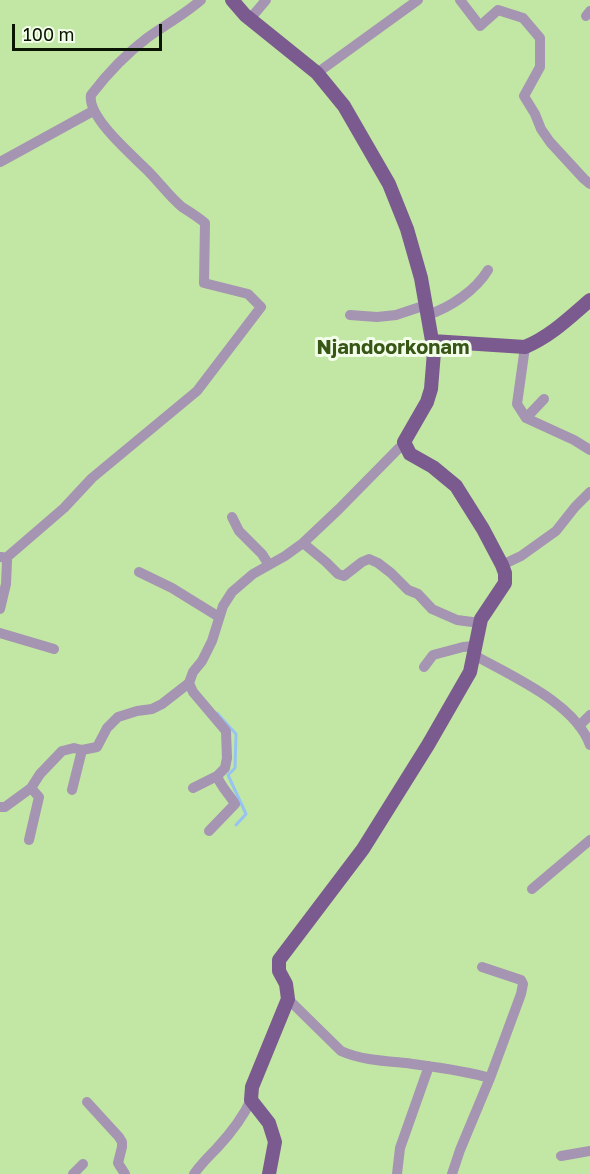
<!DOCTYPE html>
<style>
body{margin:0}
#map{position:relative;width:590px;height:1174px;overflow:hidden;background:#c2e6a3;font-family:"Golos Text",sans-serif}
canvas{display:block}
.scale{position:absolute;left:12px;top:24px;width:150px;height:27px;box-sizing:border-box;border:3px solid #0a1601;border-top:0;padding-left:8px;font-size:18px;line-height:21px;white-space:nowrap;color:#0a1601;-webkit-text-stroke:4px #f3feea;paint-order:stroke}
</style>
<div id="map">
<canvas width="590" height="1174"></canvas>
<div class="scale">100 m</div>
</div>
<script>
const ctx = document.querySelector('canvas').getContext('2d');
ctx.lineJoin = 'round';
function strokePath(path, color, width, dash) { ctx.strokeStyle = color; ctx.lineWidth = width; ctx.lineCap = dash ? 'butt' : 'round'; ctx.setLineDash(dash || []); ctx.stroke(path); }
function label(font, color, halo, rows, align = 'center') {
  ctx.font = font + ' "Golos Text",sans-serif'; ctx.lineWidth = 6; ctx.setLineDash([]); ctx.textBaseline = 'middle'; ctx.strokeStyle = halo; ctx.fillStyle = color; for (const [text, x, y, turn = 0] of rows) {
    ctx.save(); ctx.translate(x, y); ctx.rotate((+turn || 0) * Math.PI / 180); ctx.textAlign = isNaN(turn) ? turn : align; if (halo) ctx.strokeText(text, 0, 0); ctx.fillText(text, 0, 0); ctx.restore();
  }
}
const stream = new Path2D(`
 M217,713l19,21 -1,34 -7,7 18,39 -10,11`);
const minor = new Path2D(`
 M460,0l20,26 18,-16 25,8 17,20v29l-16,29 11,18 6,15 9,13 34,37 6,5
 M586,16l4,-5
 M250,19l16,-19
 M317,73l101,-73
 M0,162l93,-51
 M350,315l27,2 19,-2 30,-10
 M427,315c23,-7 49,-25 61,-45
 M525,347l-8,57 9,14 18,-19
 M526,418l48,22 16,10
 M232,517l7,14 23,23 7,11
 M303,543l23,19 12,12 6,2 18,-14 7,-3 9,4 13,10 17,17 10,4 14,15 25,11 23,3
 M6,558l58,-50 28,-30 105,-87 64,-84 -13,-13 -44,-11 1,-60c-7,-6 -15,-11 -23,-16 -13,-11 -23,-25 -35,-37 -15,-15 -60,-53 -56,-75 16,-21 35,-41 56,-57 18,-13 38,-24 54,-38
 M502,565l19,-9 35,-25 19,-24 15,-15
 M139,572l33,16 47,29
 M0,609l6,-25 1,-23 -1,-3 -5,-1
 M0,633l54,16
 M474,655c37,21 101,48 116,90
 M424,667l9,-12 30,-8 12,-1
 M189,683l4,9 33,39 1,27 -2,10 -8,8c4,11 12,18 18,28l-26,27
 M579,726l11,-11
 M193,788l24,-12
 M72,790l10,-40
 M0,807h5l26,-19 9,-14 22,-23 12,-3 8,2 15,-3 10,-19 11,-11 19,-6 15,-2 10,-5 27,-21 4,-11 9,-11 10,-20 11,-35 9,-14 21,-18 32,-18 18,-13 36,-34 60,-61 7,-2
 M29,840l10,-43 -8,-9
 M532,889l58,-49
 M482,967l39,13 2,4 -2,10 -31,84
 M288,999l53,52c20,9 43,10 65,12 29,4 57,7 84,15l-30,72 -8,24
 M87,1102l32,35 3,5v5l-4,16 7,11
 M561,1156l29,-5
 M73,1174l10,-10
 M194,1174c7,-10 15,-18 23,-26 13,-14 26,-31 34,-48
 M397,1174l3,-26 29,-82`);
const major = new Path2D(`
 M232,0l13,15 72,58 27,33 45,78 18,45 14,49 13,74 -3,37 -4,13 -23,40 6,12 23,13 23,19 27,43 19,36 3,8v10l-24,36 -11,53 -42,73 -65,104 -84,111v11l7,13 2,15 -36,88 -1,13 18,23 6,19 -6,32
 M432,341l93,6c26,-11 44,-29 65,-47`);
const neighbourhoodNames = [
 ["Njandoorkonam",393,348]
];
strokePath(stream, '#97c3f3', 3);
strokePath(minor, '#a594b2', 10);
strokePath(major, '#7a5a8f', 14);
label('bold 20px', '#385616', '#f3feea', neighbourhoodNames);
</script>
